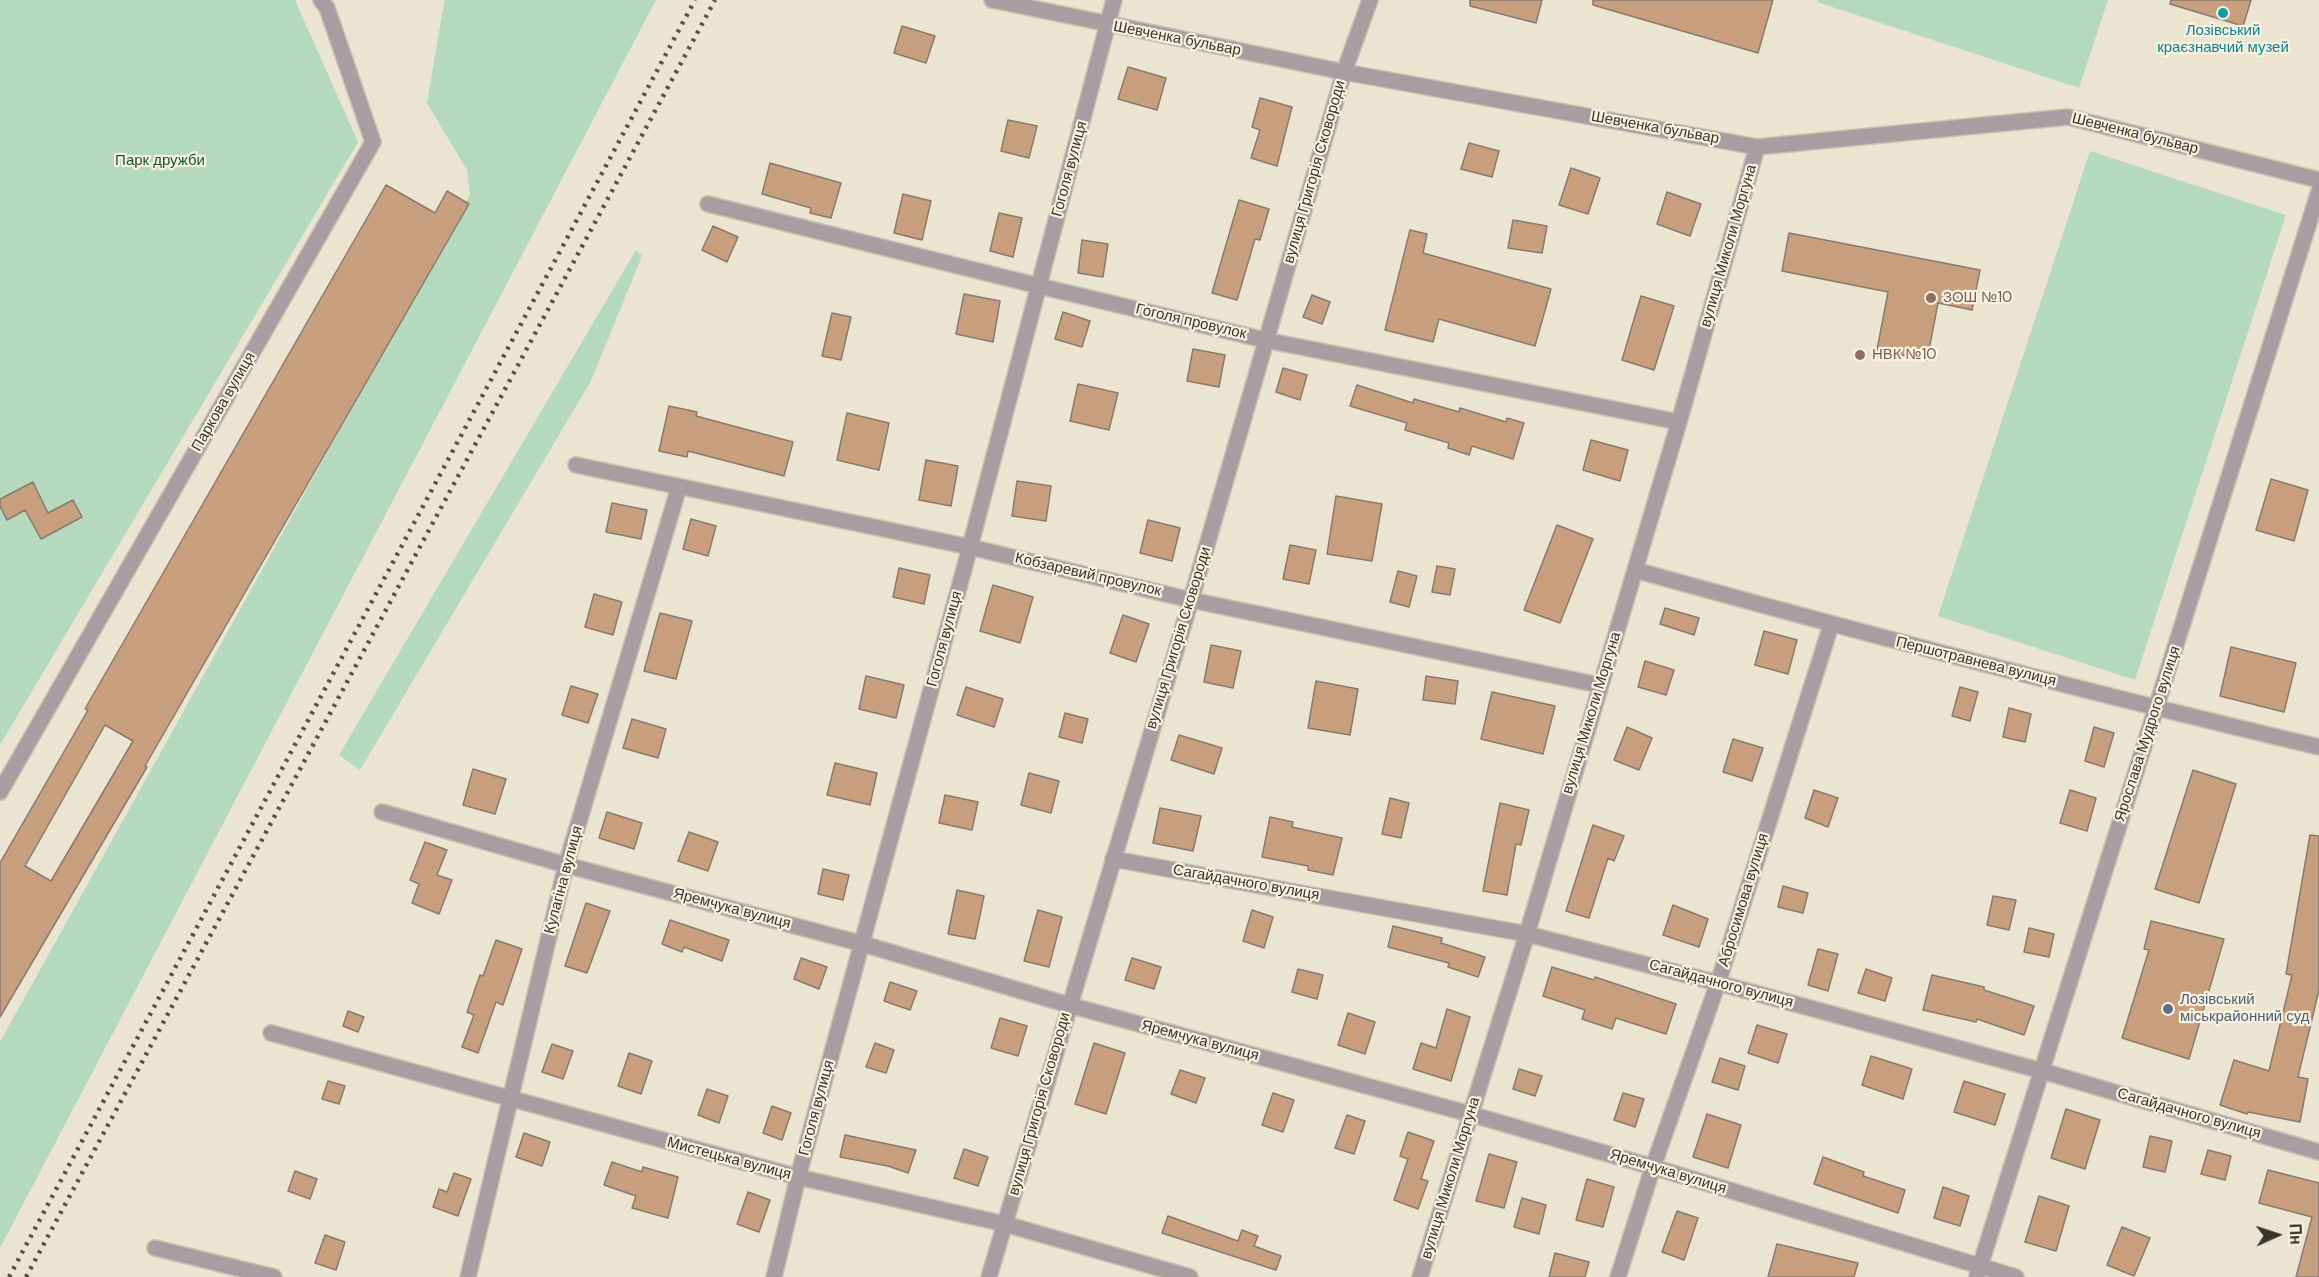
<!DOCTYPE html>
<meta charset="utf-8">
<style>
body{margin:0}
#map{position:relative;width:2319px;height:1277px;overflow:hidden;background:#ebe4d1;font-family:"DM Sans",sans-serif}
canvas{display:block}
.north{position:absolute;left:2247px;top:1205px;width:60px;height:60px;-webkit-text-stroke:4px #f8f2de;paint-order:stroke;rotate:87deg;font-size:16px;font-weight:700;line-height:24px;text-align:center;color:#37352d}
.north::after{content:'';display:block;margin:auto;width:21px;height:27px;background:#37352d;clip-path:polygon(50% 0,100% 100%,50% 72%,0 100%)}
</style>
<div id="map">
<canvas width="2319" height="1277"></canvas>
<div class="north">Пн</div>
</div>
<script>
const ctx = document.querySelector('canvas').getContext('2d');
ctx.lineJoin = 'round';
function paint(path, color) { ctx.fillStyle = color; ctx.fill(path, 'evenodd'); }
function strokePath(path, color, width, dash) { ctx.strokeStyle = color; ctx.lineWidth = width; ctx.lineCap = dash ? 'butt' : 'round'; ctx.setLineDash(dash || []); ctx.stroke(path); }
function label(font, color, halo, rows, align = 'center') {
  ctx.font = font + ' "DM Sans",sans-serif'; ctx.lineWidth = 4.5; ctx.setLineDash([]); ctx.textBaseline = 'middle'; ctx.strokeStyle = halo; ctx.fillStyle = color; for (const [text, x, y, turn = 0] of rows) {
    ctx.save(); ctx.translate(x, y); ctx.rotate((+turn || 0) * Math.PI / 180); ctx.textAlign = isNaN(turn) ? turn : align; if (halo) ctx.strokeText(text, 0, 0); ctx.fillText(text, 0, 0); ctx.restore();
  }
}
const green = new Path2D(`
 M0,0h295l63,142 -358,603z
 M446,0h210l-656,1248v-206l470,-847 -3,-25 -40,-67 17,-100z
 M1818,0h290l-29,88 -262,-86z
 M2090,151l196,64 -151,465 -197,-64z
 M636,250l6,6 -51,125 -231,389 -21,-15z`);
const building = new Path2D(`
 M1470,0h72l-6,23 -66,-17z
 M1593,0h180l-15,53 -165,-48z
 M2171,0h80l-8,26 -73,-22z
 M902,26l33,10 -9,27 -32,-10z
 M1128,67l38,11 -9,32 -39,-11z
 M1260,98l32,9 -15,59 -26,-8 9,-28 -8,-3z
 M1008,120l29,6 -8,32 -28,-7z
 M1469,143l30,8 -7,26 -31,-8z
 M770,163l71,20 -10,35 -21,-5 1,-5 -49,-14z
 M1571,168l29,10 -12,36 -29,-9z
 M386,185l49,28 12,-22 22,13 -324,562 2,1 -147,250v-154l88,-153 -3,-1zM105,725l28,16 -82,140 -26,-15z
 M1667,192l34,12 -11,32 -33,-12z
 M903,194l28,7 -9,39 -28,-7z
 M1239,200l30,9 -9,31 -5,-1 -18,61 -25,-7z
 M999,213l23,5 -9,39 -23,-6z
 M1513,220l34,6 -5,27 -34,-5z
 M713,226l25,11 -11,25 -25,-12z
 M1410,230l17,4 -4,19 128,36 -16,57 -96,-27 -6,23 -48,-12z
 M1789,233l191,37 -8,40 -34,-7 -11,57 -50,-10 11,-58 -106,-21z
 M1082,240l26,4 -5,33 -25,-4z
 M964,294l36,7 -7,41 -37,-8z
 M1312,295l18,7 -8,22 -19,-7z
 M1641,296l33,10 -20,64 -32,-10z
 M1063,312l27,9 -8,26 -27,-8z
 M832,313l19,4 -10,43 -19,-4z
 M1193,349l32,6 -6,32 -32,-6z
 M1283,368l24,7 -7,25 -24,-8z
 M1078,384l40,9 -9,37 -39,-9z
 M1357,385l56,18 1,-4 45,13 1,-4 46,14 1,-4 17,5 -11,36 -41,-13 -3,9 -21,-7 1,-5 -44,-13 2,-7 -57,-17z
 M669,406l28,6 -1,4 97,26 -9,34 -96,-25 -1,6 -28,-6z
 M847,413l42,10 -10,47 -42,-10z
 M1591,440l37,10 -8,31 -37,-11z
 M926,460l32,6 -7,40 -32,-6z
 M2271,479l37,11 -14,51 -38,-11z
 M1017,481l34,5 -5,35 -34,-5z
 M33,482l15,31 25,-13 9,17 -41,22 -16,-29 -18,10 -7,-14v-7z
 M1336,496l46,8 -10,57 -45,-7z
 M612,503l35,7 -6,29 -35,-7z
 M691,519l25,7 -8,30 -25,-7z
 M1148,520l32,8 -8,33 -32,-8z
 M1557,525l36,14 -33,84 -36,-13z
 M1290,545l26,5 -7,34 -26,-5z
 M1437,566l18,3 -5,26 -18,-3z
 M899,568l31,7 -6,29 -31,-7z
 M1398,571l19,5 -8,31 -19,-5z
 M993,585l40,12 -13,46 -40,-12z
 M594,594l28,8 -9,33 -28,-8z
 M1665,608l34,10 -5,17 -34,-11z
 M660,613l32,8 -16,58 -32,-8z
 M1123,615l26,9 -13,38 -26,-9z
 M1764,631l33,9 -9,34 -33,-9z
 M1211,645l30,6 -8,37 -29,-6z
 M2231,647l65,16 -12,49 -64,-16z
 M1645,661l29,9 -8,25 -28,-8z
 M866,676l38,9 -8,33 -37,-9z
 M1426,676l32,5 -3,23 -32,-4z
 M1316,681l42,8 -8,46 -42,-7z
 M571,686l27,8 -10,29 -26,-8z
 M966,687l37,12 -9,28 -37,-12z
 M1960,687l18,5 -8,29 -18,-5z
 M1492,692l63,14 -12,48 -62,-15z
 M2009,708l22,6 -6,28 -22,-5z
 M1065,713l23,6 -6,24 -23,-6z
 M632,719l34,10 -8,29 -35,-10z
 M1627,727l25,11 -13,32 -25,-10z
 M2094,727l20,6 -10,34 -19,-6z
 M1179,735l43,13 -8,26 -43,-14z
 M1733,739l30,9 -11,33 -29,-9z
 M835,763l42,10 -7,32 -43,-10z
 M473,769l33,10 -11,35 -32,-9z
 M2193,770l43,14 -37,119 -44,-14z
 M1029,773l30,8 -8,32 -30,-8z
 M1814,790l24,8 -10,29 -23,-9z
 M2070,790l26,8 -9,33 -27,-8z
 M945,795l33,7 -6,28 -33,-7z
 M1390,798l19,5 -8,35 -19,-4z
 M1500,803l29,7 -8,35 -5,-1 -9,51 -24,-4z
 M1160,808l41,8 -8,35 -40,-8z
 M607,812l35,11 -8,26 -35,-11z
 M1270,817l23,5 -1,5 50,11 -9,37 -25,-5v-4l-46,-9z
 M1593,825l31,11 -10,25 -6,-3 -19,60 -23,-7z
 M689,832l29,10 -10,29 -30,-10z
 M2310,835l9,1v154l-21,87 10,2 -8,43 -52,-10 -1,2 -27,-9 14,-45 35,11 23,-96 -6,-1z
 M425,842l22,8 -10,25 15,5 -13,34 -27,-11 7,-19 -9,-4z
 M823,869l26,6 -6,25 -25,-6z
 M1783,886l25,7 -5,20 -25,-6z
 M957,890l27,6 -9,43 -27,-5z
 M1993,896l23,4 -7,30 -22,-5z
 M586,903l24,8 -23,62 -22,-7z
 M1673,905l35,14 -9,28 -36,-12z
 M1038,910l24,7 -13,50 -25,-6z
 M1252,910l21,7 -9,31 -21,-7z
 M670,920l59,20 -7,21 -38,-14 -2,5 -20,-8z
 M2151,921l73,18 -35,120 -67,-21 27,-88 -5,-1z
 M1393,926l49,12 -1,5 44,14 -7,20 -30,-10 1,-4 -61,-16z
 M2029,928l25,6 -5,23 -25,-5z
 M496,940l26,9 -19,56 -7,-3 -18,51 -16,-6 12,-32 -7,-3 13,-37 3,1z
 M1818,949l20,5 -10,37 -20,-6z
 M801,958l26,9 -8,22 -25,-10z
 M1132,958l29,9 -7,22 -29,-9z
 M1552,967l42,13 1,-3 81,27 -10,30 -50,-16 -4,11 -30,-10 3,-9 -42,-14z
 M1298,969l25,6 -6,24 -25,-7z
 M1866,969l26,9 -7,23 -27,-8z
 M1932,975l52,12v3l50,16 -10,29 -47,-16 -1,3 -53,-12z
 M890,982l27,9 -7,19 -26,-9z
 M1447,1009l23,8 -19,64 -38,-12 8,-26 15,5z
 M348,1011l16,6 -6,15 -15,-6z
 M1348,1013l27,9 -10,32 -27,-9z
 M1000,1018l27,8 -9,30 -27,-8z
 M1757,1025l30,9 -9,29 -30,-10z
 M875,1043l19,7 -8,23 -20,-6z
 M1094,1043l31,10 -19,61 -31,-10z
 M552,1044l21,7 -10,28 -21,-7z
 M629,1053l23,8 -11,33 -23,-8z
 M1871,1056l41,13 -9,30 -41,-14z
 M1720,1058l25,8 -7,24 -26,-8z
 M1519,1069l23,7 -7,20 -22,-7z
 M1180,1070l25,8 -9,25 -25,-9z
 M328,1081l17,5 -6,18 -17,-5z
 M1964,1081l41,13 -10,31 -41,-13z
 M707,1089l21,7 -9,27 -21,-8z
 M1273,1093l21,7 -11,32 -21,-7z
 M1623,1093l21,6 -9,28 -21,-7z
 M772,1106l19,7 -9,27 -19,-7z
 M2066,1109l34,11 -15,49 -34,-11z
 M1707,1114l34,11 -13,43 -35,-11z
 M1347,1115l18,6 -11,33 -19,-6z
 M1408,1132l26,9 -13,38 7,2 -10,28 -24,-9 14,-41 -8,-3z
 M524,1133l26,9 -8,24 -26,-9z
 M845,1135l71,15 -8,23 -20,-7 -48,-9z
 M2150,1136l22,5 -7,31 -22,-5z
 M964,1149l24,8 -10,29 -24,-8z
 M2208,1150l23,6 -6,24 -24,-6z
 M1489,1154l28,8 -13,46 -28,-7z
 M1823,1157l41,15 -1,4 42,14 -7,23 -84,-29z
 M612,1162l30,10 1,-5 35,10 -10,41 -36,-10 4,-12 -32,-11z
 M2268,1170l51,13v94h-23l16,-60 -53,-14z
 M295,1171l22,8 -7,20 -22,-8z
 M454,1173l17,6 -13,37 -25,-9 6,-18 8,3z
 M1587,1179l27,8 -11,40 -27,-7z
 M1943,1187l26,9 -9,30 -26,-8z
 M748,1192l22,8 -11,32 -22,-8z
 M2039,1196l30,10 -13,45 -31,-9z
 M1522,1198l24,7 -7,29 -25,-7z
 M1677,1211l21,7 -14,42 -22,-8z
 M1168,1216l70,25 4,-11 16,6 -4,10 27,10 -5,14 -114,-37z
 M2122,1227l28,11 -16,38 -27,-11z
 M325,1235l20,7 -9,28 -21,-7z
 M1777,1244l81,19 -4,14h-86z
 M1555,1253l34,9 -4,15h-36z`);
const minor = new Path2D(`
 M992,0l352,72 413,75 311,-30 251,63
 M708,204l331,82 226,54 414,82
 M576,465l394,82 221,53 408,85
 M1635,570c227,63 455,123 684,177
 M0,792l373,-650 -46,-134 -6,-8
 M382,812l184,53 297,79 206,61 401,109 183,53 363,110
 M1113,859l414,75 191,49 324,88 277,81
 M271,1033l527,144 207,47 185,53
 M155,1248l119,29
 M1977,1276l342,-1085
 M468,1277l98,-412 113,-378
 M774,1277l24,-100 172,-630 144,-547
 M989,1277l202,-677 153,-528 26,-72
 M1420,1277l107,-343 152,-512 78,-275
 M1618,1277l35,-110 65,-184 113,-358`);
const rail = new Path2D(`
 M9,1277l686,-1277
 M26,1277l689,-1277`);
const markers = [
 [2223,13,6,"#0f9aa8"],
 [1931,298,6,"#8d6e63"],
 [1860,355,6,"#8d6e63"],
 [2168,1009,6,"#5c6f8a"]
];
const cultureNames = [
 ["Лозівський",2223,31],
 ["краєзнавчий музей",2223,48]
];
const streetNames = [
 ["Шевченка бульвар",1177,39,11],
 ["Шевченка бульвар",1655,128,10],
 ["Шевченка бульвар",2135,134,14],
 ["Гоголя вулиця",1070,169,-75],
 ["вулиця Григорія Сковороди",1315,172,-74],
 ["вулиця Миколи Моргуна",1729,246,-74],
 ["Гоголя провулок",1191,322,13],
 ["Паркова вулиця",224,402,-60],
 ["Кобзаревий провулок",1088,575,13],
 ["вулиця Григорія Сковороди",1179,638,-73],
 ["Гоголя вулиця",945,639,-75],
 ["Першотравнева вулиця",1976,662,14],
 ["вулиця Миколи Моргуна",1592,713,-73],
 ["Ярослава Мудрого вулиця",2148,734,-72],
 ["Кулагіна вулиця",564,880,-75],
 ["Сагайдачного вулиця",1246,883,10],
 ["Абросимова вулиця",1744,900,-73],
 ["Яремчука вулиця",732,909,15],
 ["Сагайдачного вулиця",1721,984,15],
 ["Яремчука вулиця",1200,1041,15],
 ["вулиця Григорія Сковороди",1040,1104,-74],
 ["Гоголя вулиця",817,1108,-75],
 ["Сагайдачного вулиця",2189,1114,16],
 ["Мистецька вулиця",729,1159,15],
 ["Яремчука вулиця",1668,1172,17],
 ["вулиця Миколи Моргуна",1451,1178,-73]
];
const parkNames = [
 ["Парк дружби",160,161]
];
const educationNames = [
 ["ЗОШ №10",1943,298],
 ["НВК №10",1872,355]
];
const serviceNames = [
 ["Лозівський",2180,1000],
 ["міськрайонний суд",2180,1017]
];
paint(green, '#b4d9bc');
paint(building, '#c89f7e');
strokePath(building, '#897a6d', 1.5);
strokePath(minor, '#c7c1b0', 18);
strokePath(minor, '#a89ea1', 15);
strokePath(rail, '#555248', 4.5, [3, 6]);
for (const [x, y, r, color] of markers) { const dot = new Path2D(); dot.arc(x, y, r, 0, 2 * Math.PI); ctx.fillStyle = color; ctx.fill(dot); strokePath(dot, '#f8f2de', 2); }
label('15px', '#0d838f', '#f8f2de', cultureNames);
label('15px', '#37352d', '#f8f2de', streetNames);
label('15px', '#16592e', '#f8f2de', parkNames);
label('15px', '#785e54', '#f8f2de', educationNames, 'left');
label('15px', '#4e5e75', '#f8f2de', serviceNames, 'left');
</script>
